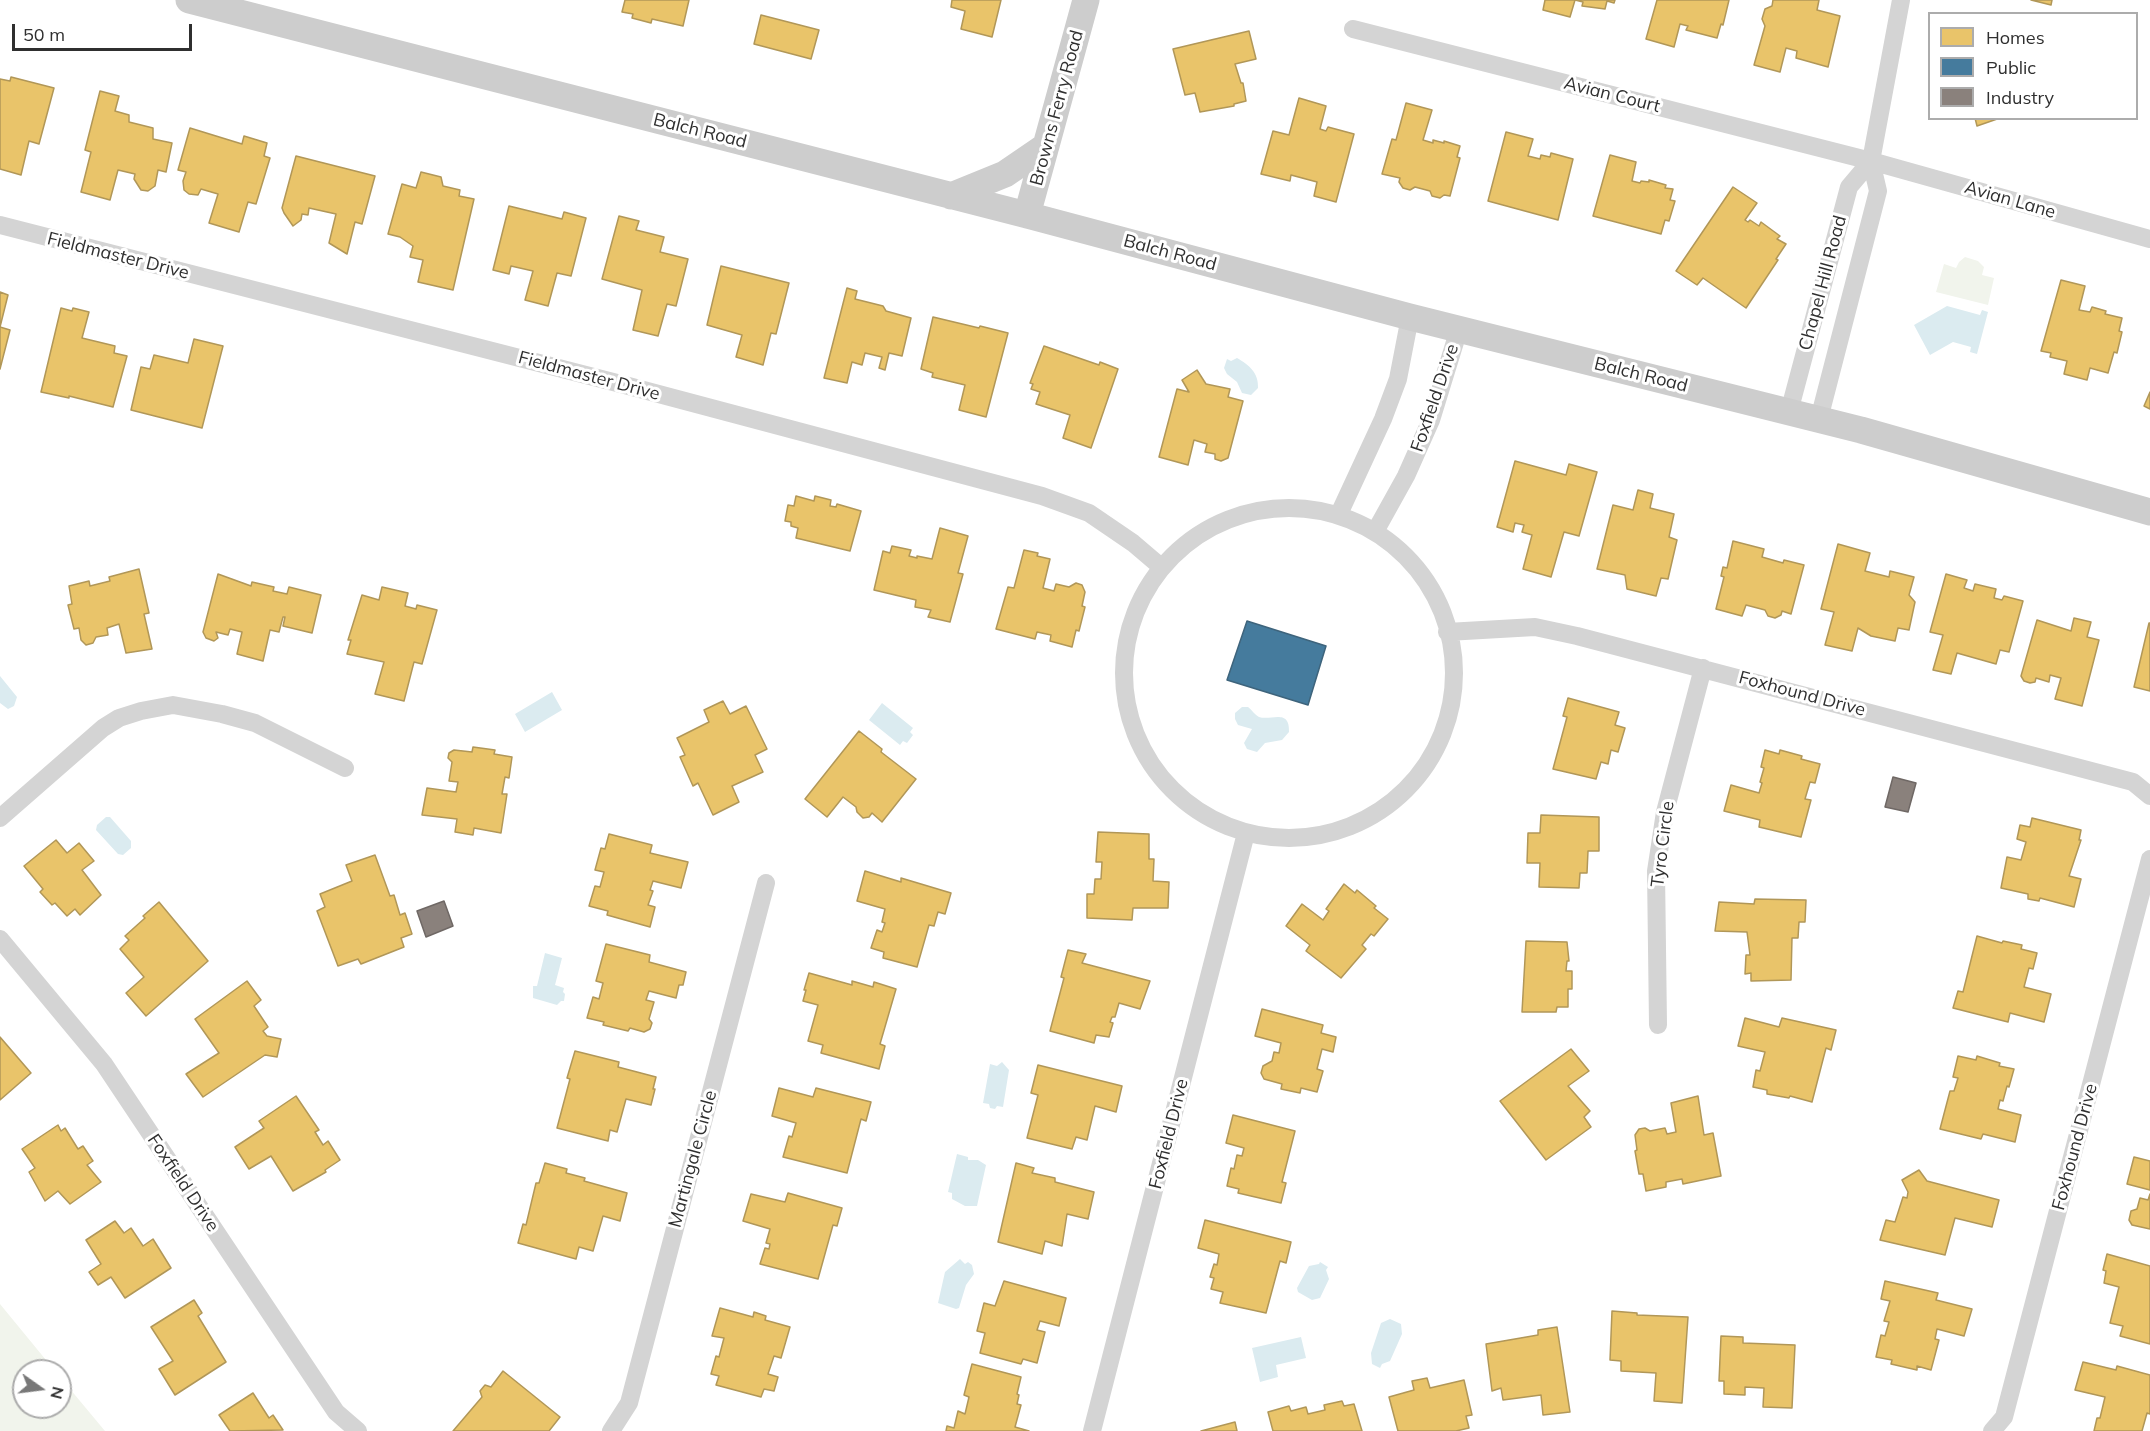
<!DOCTYPE html>
<style>
body{margin:0}
#map{position:relative;width:2150px;height:1431px;overflow:hidden;background:#fff;font-family:Mulish,sans-serif}
canvas{display:block}
.legend{position:absolute;left:1928px;top:12px;width:210px;height:108px;box-sizing:border-box;background:#fff;border:2px solid #acacac;margin:0;padding:8px 10px;list-style:none;font-size:18px;color:#2f2f2f}
.legend li{display:flex;align-items:center;gap:12px;height:30px}
.legend b{width:30px;border:2px solid #acacac}
.north{position:absolute;left:12px;top:1359px;width:60px;height:60px;box-sizing:border-box;background:#fff;border:2px solid #acacac;border-radius:50%;rotate:104deg;font-size:16px;font-weight:700;line-height:24px;text-align:center;color:#2f2f2f}
.north::after{content:'';display:block;margin:auto;width:21px;height:27px;background:#787878;clip-path:polygon(50% 0,100% 100%,50% 72%,0 100%)}
.scale{position:absolute;left:12px;top:24px;width:180px;height:27px;box-sizing:border-box;border:3px solid #2f2f2f;border-top:0;padding-left:8px;font-size:18px;line-height:21px;white-space:nowrap;color:#2f2f2f;-webkit-text-stroke:4px #fff;paint-order:stroke}
</style>
<div id="map">
<canvas width="2150" height="1431"></canvas>
<ul class="legend">
<li><b style="height:16px;background:#e9c46a"></b>Homes</li>
<li><b style="height:16px;background:#457b9d"></b>Public</li>
<li><b style="height:16px;background:#8a817c"></b>Industry</li>
</ul>
<div class="north">N</div>
<div class="scale">50 m</div>
</div>
<script>
const ctx = document.querySelector('canvas').getContext('2d');
ctx.lineJoin = 'round';
function paint(path, color) { ctx.fillStyle = color; ctx.fill(path, 'evenodd'); }
function strokePath(path, color, width, dash) { ctx.strokeStyle = color; ctx.lineWidth = width; ctx.lineCap = dash ? 'butt' : 'round'; ctx.setLineDash(dash || []); ctx.stroke(path); }
function label(font, color, halo, rows, align = 'center') {
  ctx.font = font + ' Mulish,sans-serif'; ctx.lineWidth = 6; ctx.setLineDash([]); ctx.textBaseline = 'middle'; ctx.strokeStyle = halo; ctx.fillStyle = color; for (const [text, x, y, turn = 0] of rows) {
    ctx.save(); ctx.translate(x, y); ctx.rotate((+turn || 0) * Math.PI / 180); ctx.textAlign = isNaN(turn) ? turn : align; if (halo) ctx.strokeText(text, 0, 0); ctx.fillText(text, 0, 0); ctx.restore();
  }
}
const green = new Path2D(`
 M1965,257l13,4 6,6 -2,8 12,3 -6,27 -52,-13 8,-28 12,4 3,-6z
 M0,1304l55,67h-31v36h36v-30l45,54h-105z`);
const water = new Path2D(`
 M1947,306l33,9 2,-5 6,2 -11,42 -7,-2 1,-5 -18,-5 -23,13 -16,-30z
 M1237,358c12,7 22,15 21,30l-7,7 -9,-2 -5,-11 -10,-8 -3,-6 3,-9 4,2z
 M0,676l17,21 -3,9 -6,3 -8,-6z
 M552,692l10,18 -37,22 -10,-18z
 M882,703l31,25 -3,4 3,3 -6,8 -4,-2 -3,4 -31,-25z
 M1242,707h6c4,3 7,8 11,10 12,4 31,-9 30,15l-7,8 -17,3 -8,9 -10,-3 -3,-6 8,-14 -14,-4 -3,-6v-6z
 M106,817h4l21,24v7l-8,7 -5,-1 -22,-24 1,-5z
 M545,953l17,5 -7,27 9,3 -1,4 2,2 -1,7h-3l-4,4 -24,-7v-12h4z
 M1002,1062l7,8 -6,37 -6,-1 -2,3 -5,-1 -1,-4 -6,-1 7,-39 7,2z
 M957,1154l11,3v3h10l8,5 -9,41h-12l-13,-7v-6l-4,-1z
 M960,1259l5,5 3,-2 4,3 2,9 -8,11 -7,23 -3,1 -18,-6 7,-31z
 M1320,1262l8,5 -2,3 3,9 -9,19 -8,2 -14,-8 -1,-4 12,-22 10,-2z
 M1390,1319l11,5 1,10 -12,27 -8,3 -2,4 -8,-4 -1,-11 10,-30z
 M1301,1337l5,21 -30,7 2,12 -18,5 -8,-34z`);
const homes = new Path2D(`
 M625,0h64l-6,26 -31,-7 -1,4 -19,-5 1,-4 -11,-2z
 M952,0h49l-9,37 -31,-8 4,-18 -14,-4z
 M1545,0h70l-1,3 -7,-2 -2,8 -23,-3 1,-4 -8,-2 -5,17 -27,-7z
 M1657,0h72l-6,25 -2,-1 -4,14 -31,-8 2,-4 -8,-2 -6,23 -28,-8z
 M1773,0h46l-2,10 23,6 -12,51 -32,-9 1,-7 -11,-3 -6,24 -26,-7 11,-39 -3,-7 3,-10 7,-3z
 M2031,0h21l-1,5z
 M761,15l58,15 -8,29 -57,-15z
 M1249,31l7,28 -21,5 6,19h2l3,18 -12,3v2l-34,6 -5,-19 -10,2 -12,-46z
 M11,77l43,11 -15,56 -10,-3 -8,34 -21,-6v-90l10,2z
 M100,91l19,5 -4,15 14,4v7l24,6v11l19,4 -6,29 -8,-2 -3,16 -7,5 -7,-1 -7,-11 1,-5 -17,-4 -8,30 -29,-8 10,-40 -6,-2z
 M1299,98l27,8 -6,23 6,2 2,-4 26,7 -18,68 -22,-6 3,-14 -26,-7 -1,6 -29,-7 12,-43 16,4z
 M1406,103l26,7 -9,30 10,3v-3l11,3v-2l16,5 -3,11 3,1 -10,38 -6,-1 -4,3 -8,-2 -2,-5 -15,-4 -5,3 -7,-2 -4,-6 1,-4 -18,-4 10,-35 4,1z
 M1975,118h25l-23,8z
 M190,128l52,16 2,-8 23,7 -3,13 6,2 -14,46 -8,-2 -9,30 -30,-9 9,-29 -17,-5 -3,6 -9,-1 -5,-4 -1,-9 3,-9 -8,-2z
 M1506,132l27,7 -5,17 12,3 1,-4 9,2 1,-4 22,6 -15,61 -70,-19z
 M1610,155l26,7 -4,19 8,2 1,-2 8,1v-2l17,5 -1,3 8,1 -3,11 5,1 -6,20 -4,-1 -4,14 -68,-18z
 M296,156l79,20 -13,48 -7,-2 -8,32 -18,-11 7,-29 -27,-6 -1,7 -6,-1 -1,6 -8,6 -9,-13 -2,-5z
 M421,172l20,5 2,9 17,4 -1,6 15,3 -21,91 -35,-8 5,-22 -13,-3 3,-11 -13,-9 -12,-3 14,-50 14,4z
 M1733,187l24,16 -12,17 3,2 2,-2 9,6 2,-4 19,14 -3,3 9,5 -10,15 2,1 -32,48 -43,-30 -6,7 -21,-14z
 M509,206l53,13 2,-7 22,6 -15,58 -14,-3 -9,33 -23,-6 8,-29 -22,-5 -2,8 -16,-4z
 M619,216l20,5 -3,9 28,7 -4,15 28,7 -12,47 -9,-2 -9,32 -25,-6 9,-40 -40,-11z
 M721,266l68,17 -13,51 -5,-1 -8,32 -27,-8 6,-22 -35,-10z
 M2061,280l24,6 -6,24 11,2 2,-5 14,4 -1,3 17,4 -3,13 3,1 -5,21 -3,-1 -6,21 -18,-5 -3,12 -23,-6 3,-13 -17,-4 1,-4 -10,-2z
 M847,288l10,3 -2,8 28,7 3,5 25,7 -9,38 -13,-3 -4,17 -6,-2 3,-11 -17,-4 -3,12 -10,-3 -5,21 -23,-5z
 M0,292l8,3 -8,32z
 M61,308l11,3 1,-3 16,4 -7,26 33,8 -1,7 13,3 -14,51 -44,-11v2l-28,-6z
 M933,317l46,11 1,-2 28,7 -22,84 -27,-7 6,-25 -33,-8 1,-4 -12,-4z
 M0,327l10,3 -10,39z
 M194,339l29,7 -21,82 -71,-18 10,-43 9,2 4,-14 34,8z
 M1044,346l55,19 1,-3 18,7 -27,79 -28,-10 7,-23 -34,-11 4,-12 -9,-3 2,-5 -3,-1z
 M1197,370l9,14 24,5 -2,8 15,4 -15,57 -7,3 -6,-2v-5l-10,-2 2,-8 -13,-4 -6,25 -29,-8 18,-68 12,3 -7,-12z
 M2150,392v17l-6,-3z
 M1515,461l51,14 3,-11 28,8 -18,64 -15,-4 -13,45 -28,-8 9,-34 -10,-3 2,-7 -9,-2 -2,9 -16,-5z
 M1638,490l15,4 -3,14 24,6 -5,23 8,3 -9,39 -7,-1 -5,18 -29,-7 -2,-14 -28,-6 16,-64 20,5z
 M796,496l18,5 1,-5 16,4 -1,6 6,1 1,-3 24,7 -11,40 -54,-13 2,-10 -7,-2v-4l-6,-1 3,-16 6,1z
 M940,528l28,8 -10,37 5,1 -13,48 -22,-5 3,-7 -16,-3 1,-7 -42,-10 9,-39 7,2 2,-7 19,4 -2,6 8,2v-2l15,3z
 M1733,541l31,8 -2,8 21,6 1,-3 20,5 -13,49 -9,-3 -1,4 -6,3 -7,-2 -3,-6 -19,-5 -4,11 -26,-7 8,-32 -3,-1 2,-9 4,1z
 M1838,544l32,9 -5,18 24,6 1,-6 24,6 -5,18 6,7 -6,28 -11,-2 -3,13 -24,-5 -13,-8 -6,23 -27,-6 9,-33 -13,-3z
 M1024,550l14,3 -1,3 13,3 -7,29 11,3 2,-7 13,3 7,-4 6,2 3,7 -3,14 3,1 -6,24 -3,-1 -4,17 -22,-6 1,-6 -14,-3 -2,7 -39,-10 12,-42 6,1z
 M139,569l10,44 -5,1 8,35 -26,4 -7,-29 -12,4 1,7 -12,2 -3,6 -7,2 -5,-5 -2,-12 -5,1 -6,-24 4,-1 -3,-18 20,-5 1,5 20,-5 -1,-4z
 M218,574l33,12 1,-4 22,5 -1,4 14,3 2,-7 32,8 -9,38 -29,-7 2,-9h-2l-4,15 -9,-2 -7,31 -26,-7 5,-22 -12,-3 -2,6 -12,-3 2,6 -4,3 -8,-3 -3,-6z
 M1946,574l21,6 -3,8 9,3 2,-7 21,5 -2,9 8,2 2,-4 19,5 -14,51 -9,-2 -4,14 -39,-11 -6,21 -18,-4 10,-35 -13,-3z
 M382,587l26,6 -3,13 11,3 1,-4 20,5 -15,54 -8,-2 -10,39 -29,-7 9,-32 -37,-8 4,-14h-3l14,-45 17,5z
 M2074,618l17,4 -4,15 12,3 -17,66 -27,-7 6,-21 -11,-3 -1,7 -13,-4 -1,4 -5,1 -6,-2 -3,-5 16,-56 34,11z
 M2149,623h1v68l-16,-4z
 M1568,698l51,14 -4,13 10,3 -7,24 -7,-2 -3,14 -7,-2 -5,17 -43,-10 14,-52 -4,-1z
 M723,701l7,13 16,-8 21,43 -12,6 8,17 -31,14 7,16 -26,13 -15,-32 -5,3 -13,-29 5,-2 -8,-17 32,-16 -5,-12z
 M859,731l23,18 -1,3 35,27 -34,43 -10,-9 -3,4 -6,1 -6,-6 -1,-5 -13,-10 -16,20 -22,-18z
 M473,747l22,3 -1,4 18,3 -3,21 -4,-1 -3,17h5l-6,39 -27,-5 -1,7 -18,-3 2,-13 -35,-4 5,-27 29,4 2,-10 -9,-1 3,-19 -4,-4 1,-5 5,-3 18,2z
 M1765,750l14,4 1,-4 22,6 -1,3 19,5 -5,19 -5,-1 -5,17 6,1 -10,37 -42,-10 1,-7 -36,-9 7,-26 28,8 3,-10 -2,-1 4,-14 -3,-1z
 M1541,815l58,2v34h-11l-1,22h-7l-1,15 -40,-1 1,-24h-13l1,-30h12z
 M2032,818l49,12 -2,10h2l-12,36 12,3 -7,28 -34,-9 -1,3 -11,-2v-5l-27,-6 6,-31 14,3 5,-18 -9,-3 3,-14 10,2z
 M1098,832l51,2v25h5l-1,22 16,1 -1,26h-35l-1,12 -45,-2v-24h7l1,-15h6l1,-17h-6z
 M609,834l43,11 -2,8 38,9 -7,26 -28,-7 -3,9 3,1 -5,14 7,2 -5,20 -43,-12 1,-4 -19,-5 6,-20 5,1 4,-15 -9,-2 6,-22 4,1z
 M56,840l11,13 12,-10 15,18 -12,9 19,25 -21,20 -5,-6 -8,7 -12,-13 -3,2 -12,-13 3,-3 -19,-23z
 M375,855l15,41 4,-1 6,20 5,-2 7,21 -11,4 3,9 -43,17 -3,-5 -20,7 -21,-55 8,-4 -5,-13 32,-13 -6,-16z
 M865,871l36,11v-4l50,15 -6,21 -7,-2 -4,14 -5,-1 -12,42 -34,-9 1,-6 -13,-4 6,-18 5,2 3,-9 -3,-1 3,-13 -28,-8z
 M1344,884l11,9 2,-3 19,16 -2,2 14,11 -14,17 -3,-2 -9,11 4,4 -25,29 -35,-27 4,-6 -24,-19 16,-22 21,16 6,-9 -3,-2z
 M1755,899l51,1 -1,22h-6l-1,16h-6l-1,42 -40,1v-8l-6,1 1,-19h4l-3,-23 -32,-1 4,-29 35,2z
 M159,902l49,59 -62,55 -20,-23 18,-16 -24,-28 9,-9 -4,-4 20,-18 -2,-2z
 M1977,936l25,7 1,-2 19,4 -1,4 16,4 -4,16 -4,-1 -5,19 27,7 -7,28 -34,-9 -2,9 -55,-14 5,-17 5,1z
 M1526,941l41,1 2,19h-2l-1,10h6v18h-4v18h-11l-1,5h-34z
 M606,944l44,11 -1,7 37,10 -3,13h-4l-3,13 -27,-7 -3,9 8,2 -5,17 3,4 -2,6 -6,3 -14,-4 -2,3 -25,-6 1,-3 -17,-4 6,-21 6,2 4,-16 -7,-2z
 M1068,950l18,4 -4,9 68,18 -10,28 -21,-6 -4,14h-3l-2,5 3,1 -4,14 -13,-2 -2,8 -44,-12 14,-53 -3,-1z
 M809,973l43,12v-4l21,6 1,-5 22,7 -16,55 5,2 -6,23 -58,-16 2,-8 -15,-4 10,-36 -15,-4 3,-11h-2z
 M247,981l14,19 -7,6 14,21 -5,4 4,5 14,3 -4,18 -12,-2 -62,42 -17,-23 33,-21 -24,-34z
 M1262,1009l61,16 -2,8 15,4 -3,15 -11,-3 -5,20 6,2 -6,21 -16,-4 -1,5 -19,-4 1,-5 -18,-5 -3,-6 2,-7 9,-5 2,-9 5,1 2,-10 -26,-7z
 M1745,1018l34,9 3,-9 54,12 -5,20 -5,-2 -14,54 -22,-6 -1,2 -22,-4v-4l-14,-3 3,-17 4,1 5,-19 -27,-6z
 M0,1037l31,36 -31,27z
 M1571,1049l18,22 -21,15 22,25 -6,6 7,10 -45,33 -46,-59z
 M575,1051l44,11 -1,5 38,10 -3,12h2l-4,16 -25,-6 -9,33 -7,-2 -2,11 -51,-13 13,-49 -3,-1z
 M1958,1056l18,4 1,-4 23,7 -1,3 15,3 -5,18 -2,-1 -4,15 -3,-1 -2,9 23,6 -6,27 -32,-8 -2,5 -41,-10 10,-38h4l4,-13 -5,-1z
 M1038,1065l84,21 -6,26 -21,-6 -8,34 -11,-3 -4,12 -45,-11 11,-43 -7,-2z
 M779,1088l34,9 3,-9 55,14 -5,19 -5,-2 -14,54 -64,-16 6,-21 3,1 4,-14 -24,-7z
 M296,1096l23,34 -4,2 8,13 5,-4 12,19 -15,10 1,2 -33,19 -22,-35 -22,13 -14,-22 29,-19 -5,-7z
 M1698,1096l6,39 9,-2 8,43 -38,8 -1,-5 -16,3v5l-20,4 -3,-17h-4l-4,-23 2,-1 -2,-15 4,-6 6,-1 5,3 15,-3 2,6 9,-2 -5,-29z
 M1233,1115l62,16 -13,51 4,1 -5,20 -43,-10 1,-4 -12,-3 4,-18 3,1 3,-14 5,1 2,-8 -18,-5z
 M58,1125l3,6 4,-3 13,21 5,-3 10,15 -6,4 14,17 -31,22 -12,-13 -13,10 -16,-29 6,-4 -13,-19z
 M2134,1157l16,4v29l-23,-6z
 M545,1163l22,6 -1,4 19,5 -1,3 43,12 -7,28 -17,-5 -10,35 -14,-4 -3,12 -58,-16 5,-19 3,1 10,-42h3z
 M1016,1163l18,5 -2,5 23,5v4l39,10 -6,27 -21,-5 -5,32 -17,-5 -3,13 -44,-12z
 M1919,1170l8,11 72,19 -7,27 -37,-9 -10,37 -65,-15 6,-20 9,2 8,-25 4,1 1,-6 -6,-12z
 M788,1193l54,15 -5,18 -4,-1 -15,54 -58,-15 5,-16 4,1 1,-5 -4,-1 4,-14 -27,-8 8,-27 34,8z
 M2150,1194v35l-18,-4 -3,-5 2,-9 6,-2 3,-11 8,2z
 M1205,1220l86,22 -5,21 -6,-2 -14,52 -46,-10 3,-11 -12,-3 3,-11 -4,-1 4,-13 3,1 2,-11 -21,-6z
 M115,1221l9,12 7,-5 12,18 10,-7 18,29 -46,30 -14,-21 -13,8 -9,-13 12,-8 -15,-24z
 M2107,1254l43,12v78l-30,-8 3,-10 -13,-3 9,-36 -15,-4 2,-12 -3,-1z
 M1004,1281l62,17 -7,28 -19,-5 -3,9 8,2 -8,31 -14,-4 -2,5 -41,-11 5,-20 -8,-2 7,-28 11,3z
 M1885,1281l53,12 -2,7 36,9 -8,27 -27,-7 -2,10 4,1 -8,30 -14,-4v4l-26,-6 1,-4 -16,-3 5,-22 4,1 4,-14 -5,-1 6,-20 -9,-2z
 M194,1300l8,13 -4,3 28,46 -51,33 -16,-26 14,-8 -22,-34z
 M720,1308l33,9 1,-5 12,4 -1,4 25,7 -9,31 -7,-2 -6,18 10,3 -4,14 -10,-2 -3,8 -45,-12 3,-9 -8,-2 5,-18 3,1 5,-19 -12,-2z
 M1612,1311l25,2v2l51,2 -6,86 -28,-2 2,-28 -35,-2v-10l-11,-1z
 M1557,1327l13,85 -27,3 -2,-20 -38,5 -2,-12 -9,3 -6,-47 52,-9v-5z
 M1721,1336l22,1v6l52,2 -3,63 -29,-1 1,-19 -19,-1v8l-21,-1v-13h-5z
 M2083,1362l33,8 1,-4 33,9v39l-3,-1 -5,18h-48l3,-13h3l5,-21 -30,-7z
 M972,1364l49,13 -4,17 2,1 -2,9 4,1 -6,22 14,4h-83l1,-5 7,2 4,-17 7,3 4,-17 -5,-2z
 M503,1371l57,46 -11,14h-96l29,-34 -2,-6 5,-6 6,2z
 M1427,1378l3,10 34,-8 8,35 -6,1 3,12 -13,3h-58l-9,-34 25,-7 -2,-9z
 M253,1393l16,25 4,-3 10,15 -53,1 -11,-16z
 M1342,1401l2,5 10,-2 8,27h-89l-5,-19 21,-6 2,5 15,-4 2,7 17,-4 -1,-5z
 M1235,1422l2,9h-36z`);
const public = new Path2D(`
 M1247,621l79,25 -18,59 -81,-25z`);
const industry = new Path2D(`
 M1893,777l23,6 -8,29 -23,-5z
 M444,901l9,25 -27,11 -9,-26z`);
const street = new Path2D(`
 M1353,29l518,132 279,78
 M0,225l621,159 421,112 47,17 44,30 27,23
 M1789,412l60,-225 22,-26
 M1819,419l59,-228 -7,-30 30,-161
 M1124 673a165 165 0 1 1 330 0a165 165 0 1 1-330 0Z
 M1339,514l44,-95 15,-40 12,-62
 M1376,530l30,-54 25,-56 28,-91
 M1447,632l88,-5 42,9 556,146 17,14
 M0,818l103,-90 16,-10 22,-7 32,-6 49,9 33,9 90,45
 M0,939l104,125 232,348 22,19
 M1658,1025l-2,-154 9,-59 38,-144
 M611,1431l18,-28 137,-520
 M1092,1431l153,-594
 M1992,1431l12,-14 146,-558`);
const secondary = new Path2D(`
 M189,0l838,215 383,102 451,113 289,82
 M951,196l54,-22 41,-28
 M1027,215l59,-215`);
const streetNames = [
 ["Avian Court",1612,95,14],
 ["Browns Ferry Road",1057,108,-75],
 ["Balch Road",700,131,14],
 ["Avian Lane",2010,200,16],
 ["Balch Road",1170,253,15],
 ["Fieldmaster Drive",118,256,14],
 ["Chapel Hill Road",1823,283,-75],
 ["Balch Road",1641,375,14],
 ["Fieldmaster Drive",589,376,15],
 ["Foxfield Drive",1435,398,-71],
 ["Foxhound Drive",1802,694,15],
 ["Tyro Circle",1663,844,-83],
 ["Foxfield Drive",1169,1134,-76],
 ["Foxhound Drive",2075,1147,-75],
 ["Martingale Circle",693,1159,-75],
 ["Foxfield Drive",183,1183,56]
];
paint(green, '#f1f4ec');
paint(water, '#dbebf0');
paint(homes, '#e9c46a');
strokePath(homes, '#b19758', 1.5);
paint(public, '#457b9d');
strokePath(public, '#3e647c', 1.5);
paint(industry, '#8a817c');
strokePath(industry, '#6f6865', 1.5);
strokePath(street, '#d4d4d4', 18);
strokePath(secondary, '#cdcdcd', 27);
label('18px', '#2f2f2f', '#fff', streetNames);
</script>
